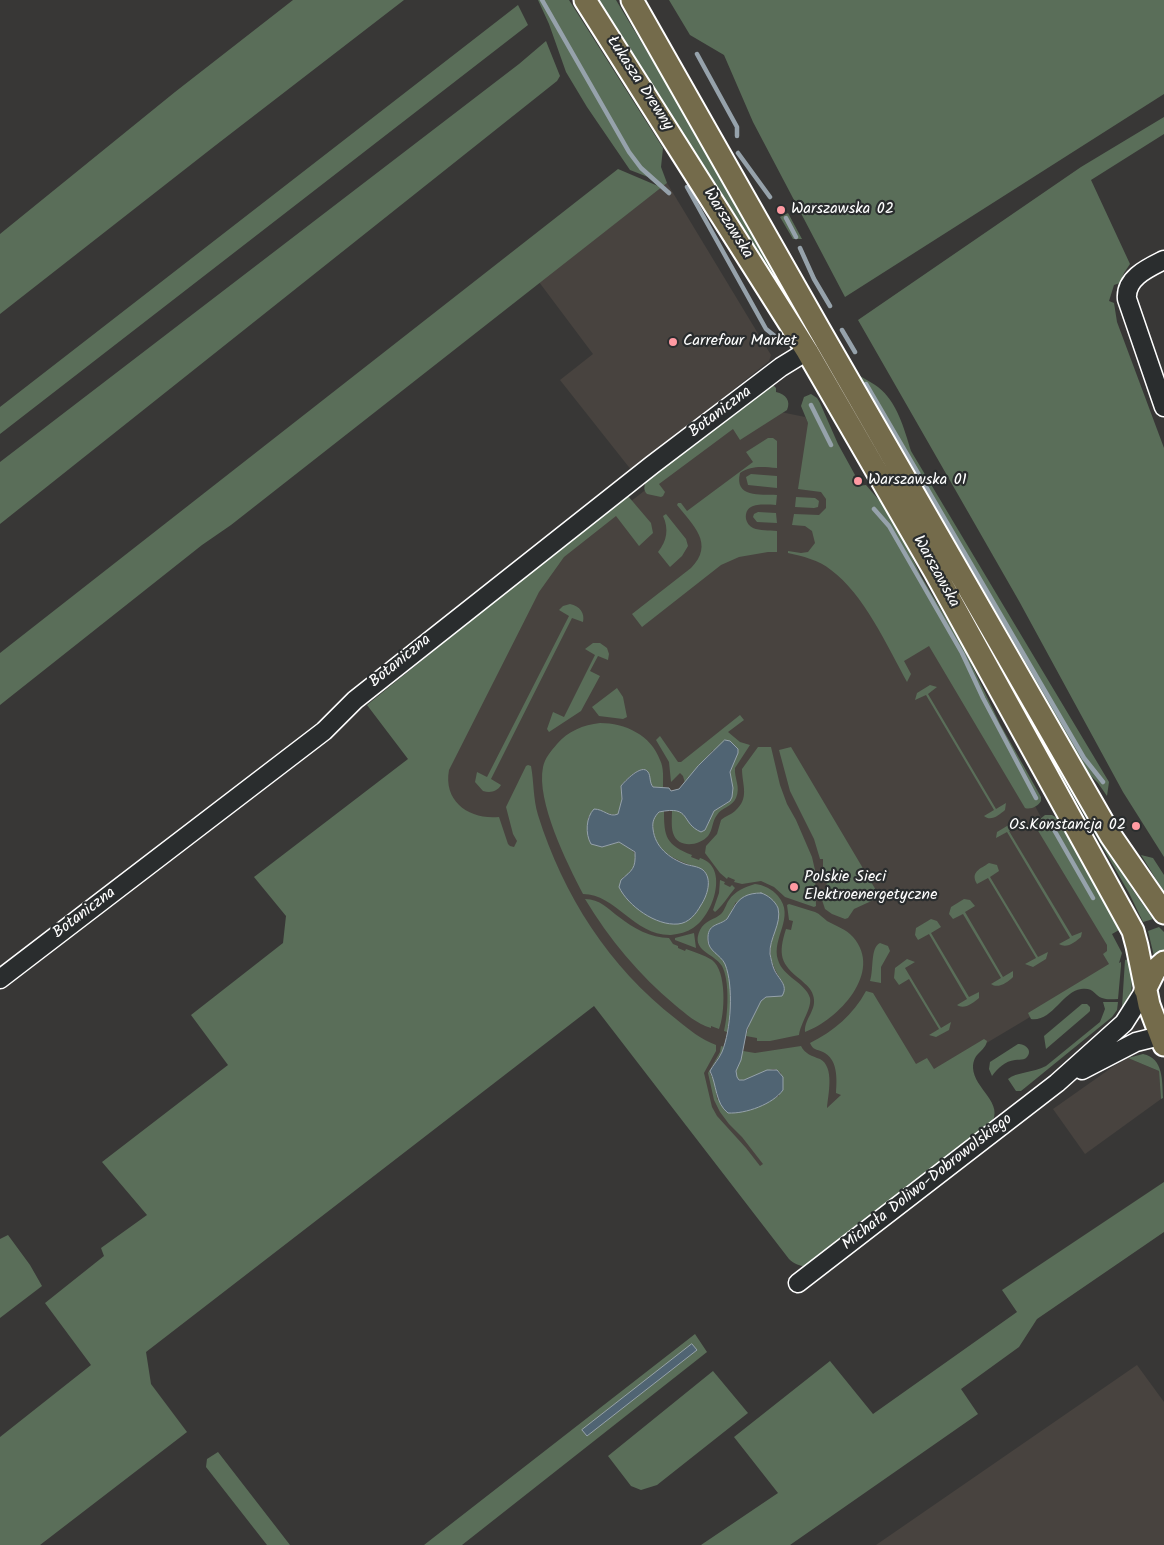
<!DOCTYPE html>
<meta charset="utf-8">
<style>
body{margin:0}
canvas{display:block;background:#383736}
</style>
<canvas width="1164" height="1545"></canvas>
<script>
const ctx = document.querySelector('canvas').getContext('2d');
ctx.lineJoin = 'round';
function paint(path, color) { ctx.fillStyle = color; ctx.fill(path, 'evenodd'); }
function strokePath(path, color, width, dash) { ctx.strokeStyle = color; ctx.lineWidth = width; ctx.lineCap = dash ? 'butt' : 'round'; ctx.setLineDash(dash || []); ctx.stroke(path); }
function label(font, color, halo, rows, align = 'center') {
  ctx.font = font + ' Kalam,sans-serif'; ctx.lineWidth = 4.5; ctx.setLineDash([]); ctx.textBaseline = 'middle'; ctx.strokeStyle = halo; ctx.fillStyle = color; for (const [text, x, y, turn = 0] of rows) {
    ctx.save(); ctx.translate(x, y); ctx.rotate((+turn || 0) * Math.PI / 180); ctx.textAlign = isNaN(turn) ? turn : align; if (halo) ctx.strokeText(text, 0, 0); ctx.fillText(text, 0, 0); ctx.restore();
  }
}
const built = new Path2D(`
 M667,183l104,172 -2,6 -137,110 -72,-91 33,-26 -54,-72z
 M766,409l39,8 230,389 84,158 -156,93 -141,193 -376,-443 -4,-36 92,-180 28,-36 136,-106z
 M1128,1058l31,13 2,28 -76,55 -32,-45 61,-43z
 M1137,1365l27,37v143h-288z`);
const green = new Path2D(`
 M293,0h111l-188,145 -216,169v-80l175,-142z
 M538,0h31l94,148 -2,19 6,16 -436,342 -29,20 -202,160v-52l618,-484 40,17 -10,-9 -18,-7 -43,-63 -21,-35 -17,-48z
 M597,0h19l80,133 137,236 -4,2z
 M669,0h495v94l-319,203 -92,-175 -29,-67 -34,-20z
 M518,5l10,20 -528,409v-27z
 M546,41l14,35 -3,5 -557,443v-62l519,-398z
 M1164,117v17l-73,46 39,84 -6,9 -4,10 -6,2 -5,16 5,2 3,19 47,126v409l-41,-65 -104,-191 -161,-281 223,-153z
 M788,213l14,26h-9l-13,-22z
 M860,376c6,4 13,7 18,11 19,15 26,41 33,64l198,331 -2,14 -9,-13 -20,-20 -221,-385z
 M773,385l3,3v4c10,2 15,9 11,18l-47,30 -7,-11 -74,55 6,8 -2,4 -2,1 -14,-3c-4,-4 -3,-9 0,-14z
 M842,386l290,503 21,30 -10,3 -14,-29 -291,-505z
 M811,394l6,4 3,5 18,41 17,31 -2,2 5,9 8,-1 25,29 30,62 41,69 38,79 41,73v4c-3,5 -10,9 -16,7l-96,-162 -25,15 7,13 -4,8c-19,-35 -44,-89 -76,-112 -12,-10 -29,-14 -43,-17v-2l13,2 7,-1 7,-9 -3,-12 -7,-5 -13,-1 2,-11 25,1 7,-7v-9l-5,-7 -23,-3 10,-66 -7,-17 3,-9z
 M768,438h5l4,3v27c-14,-1 -25,-3 -37,5 -6,25 20,21 37,22l-1,10c-10,0 -32,-4 -30,14 1,4 3,7 7,9 7,3 16,2 24,3v21h-9l-29,5 -18,8 -79,62 -10,-13 59,-46c24,-24 2,-43 -14,-63l1,-2h3l6,8 66,-49 -7,-10z
 M751,474l26,2v12l-29,-3 -2,-8z
 M628,496l23,27 2,10 -14,13 -23,-30 -52,41 -25,35 -90,178c-6,32 21,50 50,47l9,27 2,2 4,1 3,-6 -4,-7 -7,-27 20,-41 2,-1 3,1c3,16 2,32 7,49 25,80 71,152 138,204 12,10 26,21 40,26v6l-12,22 8,34 5,9 29,32 14,18 3,-2 -21,-27 -13,-13 -9,-12 -6,-12 -6,-27 12,-21 1,-6 3,1 -2,5 -11,16 -1,5 5,11 2,15 17,14 22,-6 23,-11 2,-23c-3,-2 -4,-3 -7,-4 -9,0 -42,24 -38,1 1,-6 5,-12 7,-19l12,2 46,-7c4,8 11,10 19,13 15,8 8,36 7,49l14,-13 -5,-2c1,-14 2,-34 -13,-41 -7,-3 -10,-2 -13,-9 24,-12 43,-28 56,-52l7,2 43,71 11,-6 7,11 50,-30 3,2c-2,11 -14,11 -14,27 1,21 32,35 18,56l-184,143c-7,-1 -13,-3 -18,-8l-195,-253 -448,346 5,32 36,48 -147,113h-40v-108l91,-72 -46,-62 59,-47 -3,-8 46,-33 -45,-53 126,-97 -37,-50 92,-72 3,-27 -32,-39 154,-118 -41,-54 190,-154z
 M796,497l19,1 4,3 -1,6 -4,1 -19,-1z
 M758,512l18,1 1,10 -20,-1 -4,-5 1,-3z
 M666,514l20,25 2,7 -6,10 -12,11 -12,-15c9,-11 11,-23 5,-36z
 M570,604c10,2 15,9 13,18l-11,-4 -81,161 10,6c-4,7 -11,8 -18,6l-8,-9 2,-10 10,5 82,-161 -10,-6 4,-4z
 M593,643h7l7,5 2,6 -1,6 -10,-4 -8,15 10,5 -19,35 -32,21 -2,-3 6,-17 11,5 31,-62 -10,-6z
 M930,685l7,2 -9,7 68,115 10,-6 -1,7c-6,5 -14,12 -21,6l10,-6 -68,-115 -11,5 2,-7z
 M617,688l6,9 4,20 -4,2 -24,-3 -7,-9z
 M740,715l4,5 -16,12 12,10 10,3 -15,23c-1,10 6,19 1,30 -4,9 -14,9 -19,17 -5,6 -4,15 -9,21 -9,10 -30,13 -35,-3 -2,-7 -1,-16 -1,-23 19,1 18,25 33,20l9,-19 16,-10c6,-17 -2,-19 1,-33l-18,-18 -28,33 -2,-7 -3,-3 -9,9 -2,-20 -13,-22 4,-4 18,26h3z
 M600,723c25,0 51,12 60,37 4,8 3,18 3,27h-10l-9,-18c-9,1 -17,10 -23,17l1,13 -4,15 -3,1 -9,-2 -18,4 1,24 13,6 17,-5c17,10 22,12 11,32l-7,3 -2,14c16,18 33,33 58,33l23,-54c-22,-10 -50,-15 -49,-45 0,-8 3,-13 11,-14 0,26 2,34 28,44l-1,2 8,3 1,-2c30,9 13,58 -7,70 -6,4 -14,6 -22,7 -37,1 -55,-41 -88,-41 -16,-31 -47,-93 -40,-127 2,-9 8,-16 14,-23 11,-13 26,-19 43,-21z
 M758,747h13l9,38 7,19 9,16 16,37 3,13 1,36 -2,1 -29,-10 -11,-10 -13,-6 -19,3 -8,-2 1,-2 -7,-3 -1,2 -7,-6 -15,-20 1,-7 11,-12 4,-14c4,-4 10,-5 14,-9 15,-13 7,-26 7,-42z
 M791,747l89,150 -26,12 -6,9 -3,1 -13,-5 -7,-5 -3,-9v-11h4l1,-8h-4v-22h-3l-6,-20 -24,-48 -11,-41z
 M1045,815h7l5,3 56,97 6,15 -7,4 10,19 -3,10 2,-1v4l-3,33c-5,0 -11,1 -16,-1 -8,-3 -8,-11 -21,-9 -19,3 -29,33 -50,30l-3,-6 81,-49 -6,-10 4,-3v-6l-73,-121z
 M1012,823l7,2 -10,6 63,105 10,-4 -1,5c-6,5 -14,12 -22,7l11,-6 -63,-106 -11,6 1,-6z
 M1141,855l12,3 11,17v17z
 M989,863l8,2 2,6 -9,6 48,80 10,-5 -2,7 -13,8 -8,-3 11,-6 -48,-80 -11,6c-7,-12 3,-15 12,-21z
 M720,880l5,2 -1,2 6,3 2,-2 3,3c-5,6 -15,21 -20,24l-2,-2 6,-17z
 M755,884c9,1 17,5 23,12 18,21 -7,42 0,64 5,17 28,23 32,38 2,10 -9,24 -11,37l-29,6h-13v-3l-11,-2 4,-14 11,-21 22,-18c-14,-22 -16,-31 -7,-55l-40,-26c-3,5 -6,14 -10,18 -11,7 -20,6 -18,24 4,7 11,10 16,17 9,16 7,53 3,71l-3,-1c4,-16 6,-50 -2,-65 -8,-13 -32,-15 -22,-36 5,-10 14,-10 21,-16 4,-4 5,-10 8,-14 6,-9 16,-13 26,-16z
 M585,899c15,0 23,10 34,18 14,11 32,21 50,21l4,6 5,2v2l7,3 1,-2c8,3 18,6 26,11 15,11 13,54 7,69l-8,-3v2c-14,-4 -25,-14 -36,-23 -36,-30 -66,-66 -90,-106z
 M964,899l6,1 5,6 -10,6 38,65 10,-6v6c-6,6 -15,12 -22,7l10,-6 -38,-64 -10,5 -4,-5 2,-7z
 M789,904c9,3 17,5 26,8 5,2 8,6 12,9 9,5 19,8 26,16 31,35 -15,83 -48,95 -1,-14 13,-22 8,-37 -2,-7 -7,-10 -12,-15 -21,-16 -23,-26 -15,-51l5,1 2,-9 -4,-1 -2,-15z
 M931,919l6,2 4,6 -10,6 38,64 10,-5v6c-6,5 -15,12 -22,7l10,-6 -38,-65 -11,6 -3,-5 1,-7z
 M1159,927l5,5v19l-10,5 -6,-25z
 M694,933l2,15 -21,-8v-2z
 M880,943l8,3 2,5 -9,16v16l-11,-2c4,-12 0,-33 10,-38z
 M907,959l8,3 -10,6 36,60 10,-6 -2,8 -13,7 -7,-2 10,-6 -30,-50 -10,6 -5,-7 1,-10z
 M1128,959c5,25 6,32 -4,55l-2,-7 3,-47z
 M1103,1002h15l-1,8 -5,7 -91,74h-5l-8,-12c8,-7 25,-6 38,-13l54,-44 5,-13z
 M1082,1004h5l3,3v4l-2,2 -42,36 -2,-13z
 M1018,1044c7,0 15,6 9,13 -3,4 -8,2 -12,3 -10,1 -17,8 -23,16l-3,-7 1,-7z
 M1143,1054c21,4 19,28 20,44l-2,1 -2,-28 -31,-13z
 M1164,1182v50l-127,87 -18,28 -58,42 17,25 -188,131h-89l77,-52 -44,-56 96,-76 43,53 144,-102 -15,-22z
 M8,1235l22,30 12,21 -42,32v-79z
 M695,1334l12,18 -245,193h-38z
 M713,1371l35,42 -91,72 -16,5 -10,-4 -23,-30z
 M218,1452l72,93h-23l-61,-78 1,-8z`);
const water = new Path2D(`
 M725,740l5,1 8,8v4l-8,19 3,16 -1,9 -2,4 -16,10 -9,19 -4,2c-21,-9 -9,-27 -42,-20 -5,5 -7,10 -6,17 2,18 16,29 32,35 5,2 13,2 18,6 10,9 4,26 -2,35 -5,9 -12,18 -23,19 -22,2 -50,-18 -59,-37l2,-7c11,-10 15,-11 14,-28l-16,-10 -17,5 -11,-3c-6,-10 -5,-27 3,-35 10,0 15,9 24,5l4,-15 -1,-13c4,-5 21,-23 27,-14 3,4 1,10 5,15l16,1 2,3 8,-2 19,-23z
 M761,893c7,2 14,8 17,15 4,16 -9,30 -8,46 1,4 2,11 4,15 4,10 15,16 8,27l-16,1 -5,4 -14,28 -6,31 -5,11 1,6 2,3h5l23,-10h10l6,7v13c-10,14 -37,24 -55,23 -13,-10 -11,-28 -18,-42 3,-6 9,-12 12,-19 9,-22 12,-66 3,-88 -4,-9 -17,-13 -17,-24 -1,-17 11,-14 19,-21 2,-3 4,-7 6,-10 6,-12 15,-16 28,-16z
 M692,1344l5,6 -110,86 -5,-6z`);
const stream = new Path2D(`
 M542,0l87,152 12,16 28,25
 M697,54l40,73v9
 M738,153l32,44
 M687,187l79,142 10,8
 M786,218l10,19
 M800,248l14,31 16,27
 M842,330l13,22
 M866,384l218,374 19,24
 M811,405l20,40
 M874,509l15,17 73,127 21,45 53,100
 M1049,821l44,77`);
const minor = new Path2D(`
 M1164,260c-16,8 -39,18 -37,39l37,108
 M0,979l324,-248 31,-31 297,-235 129,-98 26,-16
 M1082,1070l54,-28 24,-6
 M798,1283l259,-200 67,-60 21,-33`);
const major = new Path2D(`
 M585,0l222,351 128,221 198,359 4,15 12,59 15,40
 M632,0l187,329 292,507 53,77
 M1145,990l10,-20 9,-8`);
const markers = [
 [781,210,5,"#ff9aa2"],
 [673,342,5,"#ff9aa2"],
 [858,481,5,"#ff9aa2"],
 [1136,826,5,"#ff9aa2"],
 [794,887,5,"#ff9aa2"]
];
const streetNames = [
 ["Łukasza Drewny",639,84,57],
 ["Warszawska",727,224,58],
 ["Botaniczna",721,413,-37],
 ["Warszawska",935,572,61],
 ["Botaniczna",401,662,-39],
 ["Botaniczna",85,914,-37],
 ["Michała Doliwo-Dobrowolskiego",928,1183,-38]
];
const poiNames = [
 ["Warszawska 02",791,210],
 ["Carrefour Market",683,342],
 ["Warszawska 01",868,481],
 ["Os.Konstancja 02",1126,826,"right"],
 ["Polskie Sieci",804,878],
 ["Elektroenergetyczne",804,896]
];
paint(built, '#48433f');
paint(green, '#5a6e59');
paint(water, '#506473');
strokePath(water, '#96a2ab', 1);
strokePath(stream, '#96a2ab', 4.5);
strokePath(minor, '#fff', 21);
strokePath(major, '#fff', 25);
strokePath(minor, '#2a2d2e', 18);
strokePath(major, '#746b4b', 21);
for (const [x, y, r, color] of markers) { const dot = new Path2D(); dot.arc(x, y, r, 0, 2 * Math.PI); ctx.fillStyle = color; ctx.fill(dot); strokePath(dot, '#2a2d2e', 2); }
label('16px', '#fff', '#2a2d2e', streetNames);
label('16px', '#fff', '#2a2d2e', poiNames, 'left');
</script>
